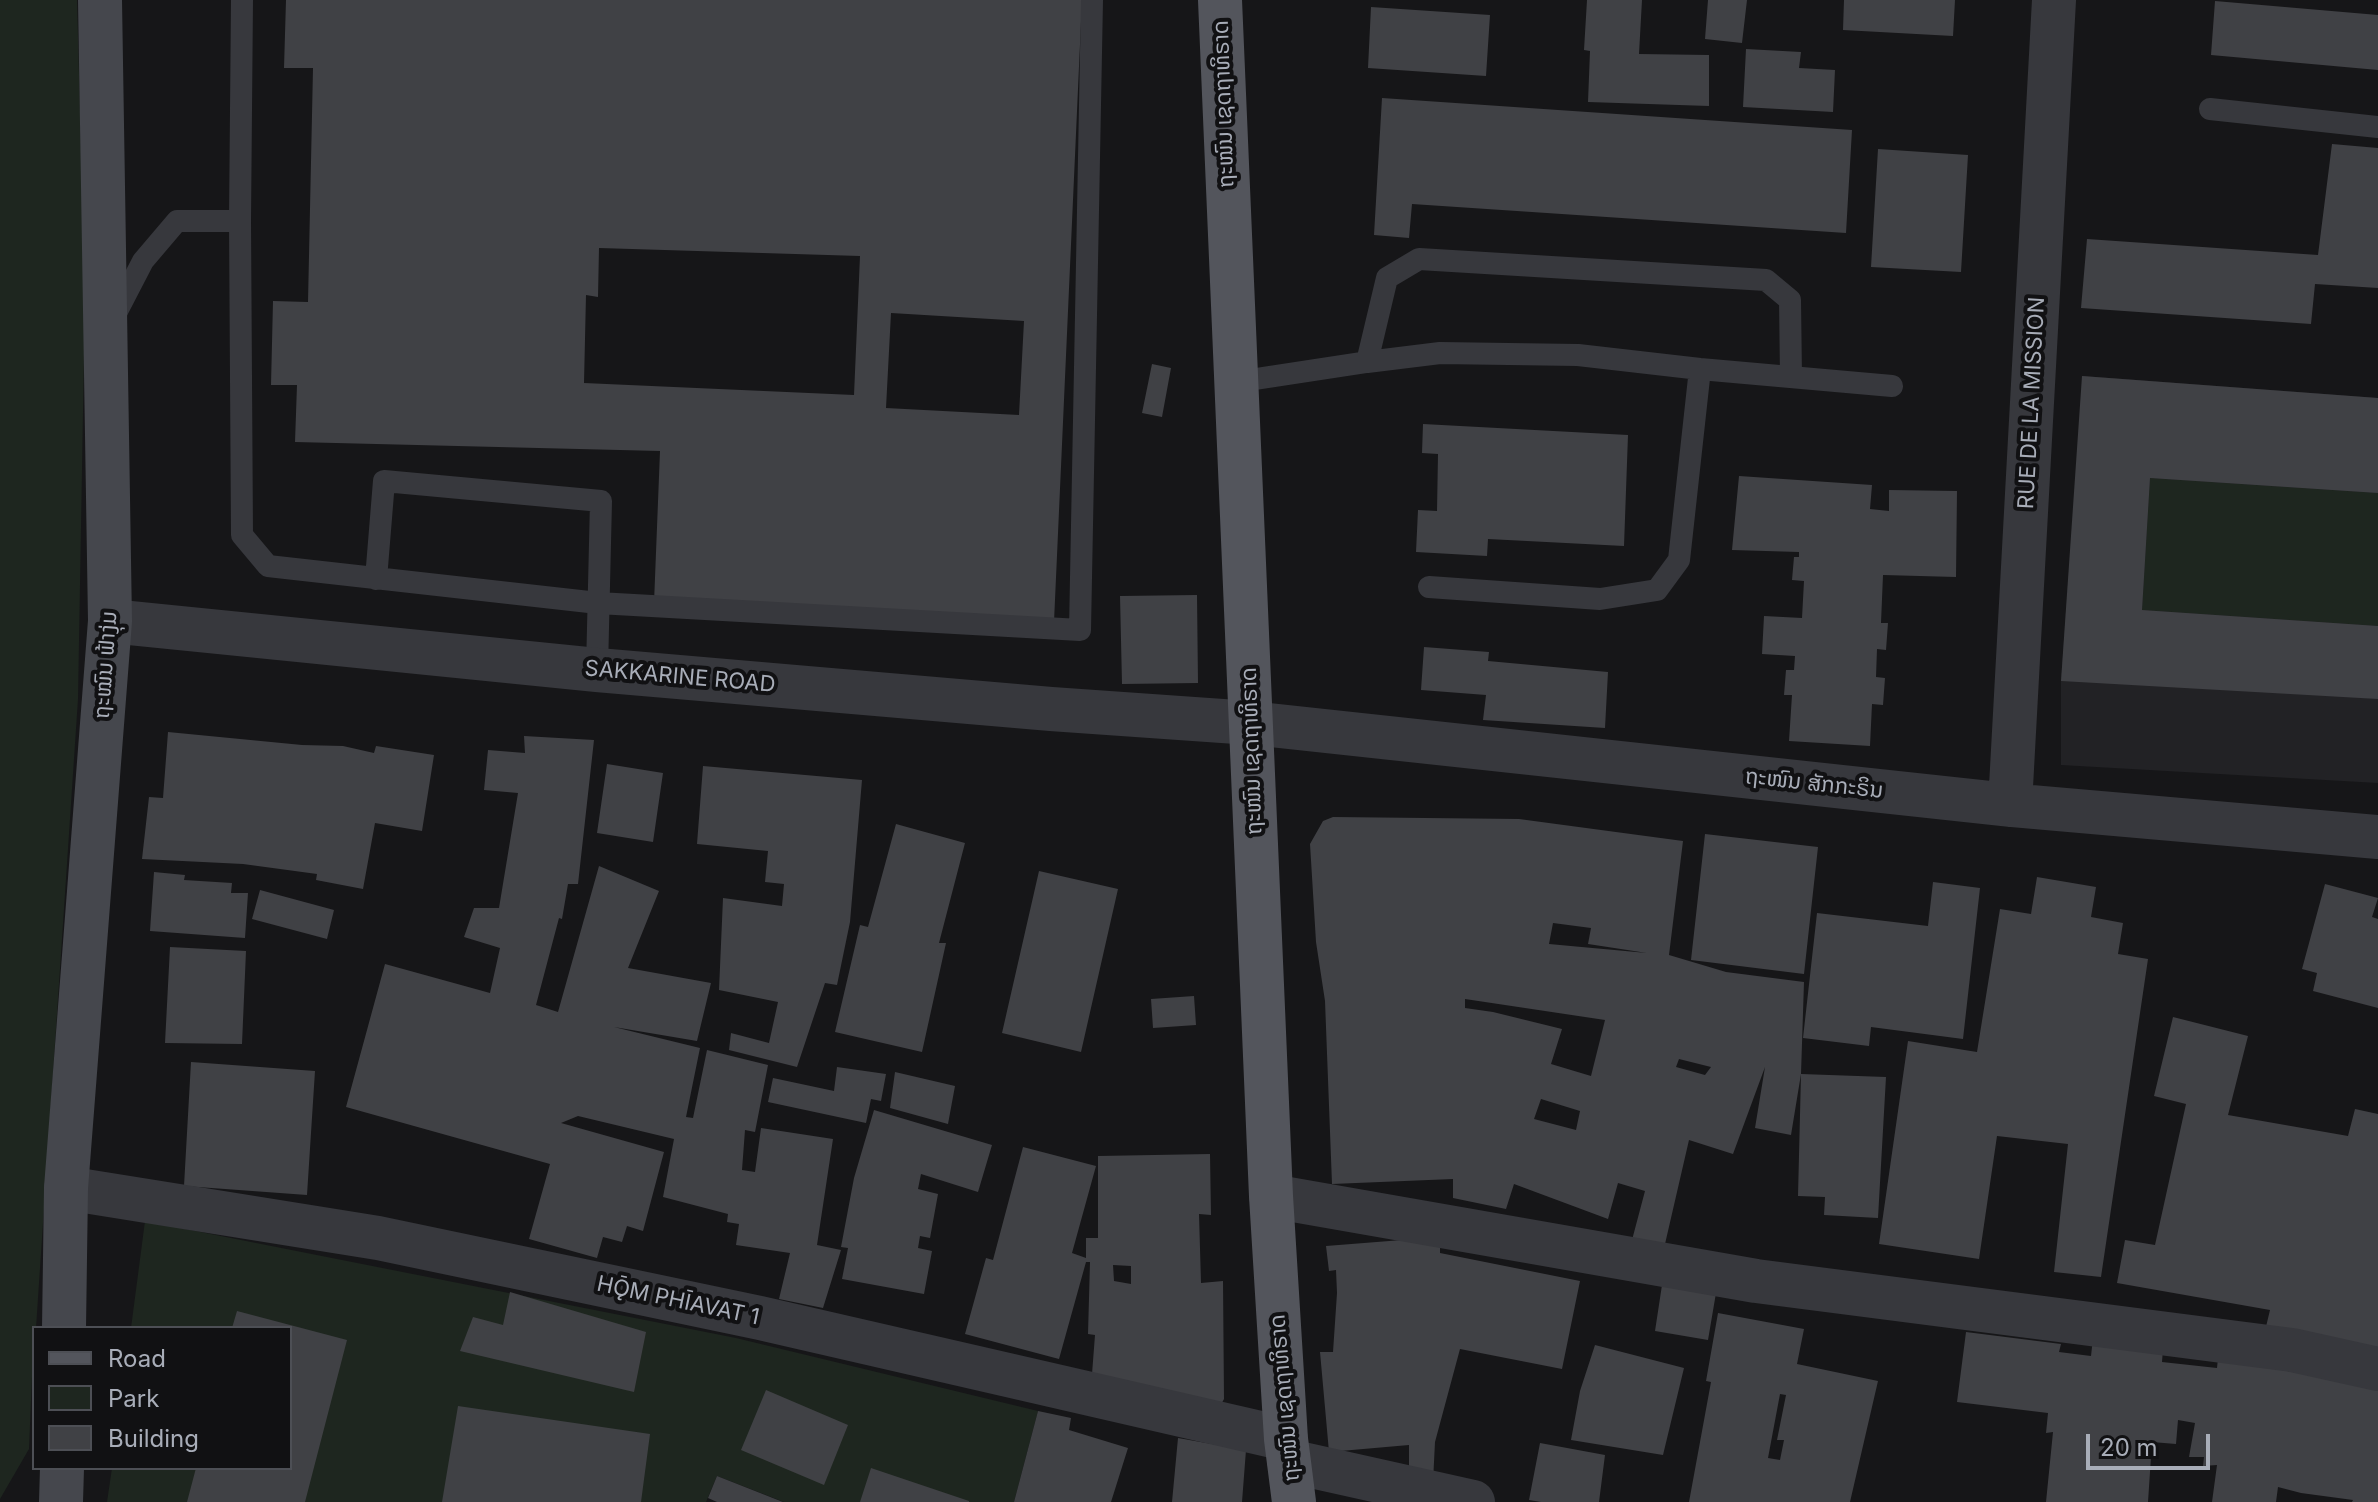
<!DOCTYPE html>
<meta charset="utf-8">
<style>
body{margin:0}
#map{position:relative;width:2378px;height:1502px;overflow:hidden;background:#161618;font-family:Inter,sans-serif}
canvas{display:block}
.legend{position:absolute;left:32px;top:1326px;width:260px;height:144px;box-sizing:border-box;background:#111113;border:2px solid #4d4f55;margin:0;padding:10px 14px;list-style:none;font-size:24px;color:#a8adb8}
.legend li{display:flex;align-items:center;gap:16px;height:40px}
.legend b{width:40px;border:2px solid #4d4f55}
.scale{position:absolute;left:2086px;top:1434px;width:124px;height:36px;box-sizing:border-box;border:4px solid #a8adb8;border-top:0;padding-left:10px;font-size:24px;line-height:28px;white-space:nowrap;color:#a8adb8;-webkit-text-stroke:6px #111113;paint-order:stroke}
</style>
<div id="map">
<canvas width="2378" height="1502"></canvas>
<ul class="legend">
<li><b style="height:10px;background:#53555c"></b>Road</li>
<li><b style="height:22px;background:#1e261f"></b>Park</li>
<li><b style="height:22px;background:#404145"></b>Building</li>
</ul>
<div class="scale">20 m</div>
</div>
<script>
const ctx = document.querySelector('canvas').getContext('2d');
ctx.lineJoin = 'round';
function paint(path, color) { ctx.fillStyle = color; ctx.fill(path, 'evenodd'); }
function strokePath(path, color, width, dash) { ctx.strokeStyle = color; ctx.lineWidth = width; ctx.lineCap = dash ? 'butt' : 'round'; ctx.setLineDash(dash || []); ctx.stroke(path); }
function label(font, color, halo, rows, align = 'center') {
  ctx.font = font + ' Inter,"Noto Sans Lao",sans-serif'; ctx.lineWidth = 8; ctx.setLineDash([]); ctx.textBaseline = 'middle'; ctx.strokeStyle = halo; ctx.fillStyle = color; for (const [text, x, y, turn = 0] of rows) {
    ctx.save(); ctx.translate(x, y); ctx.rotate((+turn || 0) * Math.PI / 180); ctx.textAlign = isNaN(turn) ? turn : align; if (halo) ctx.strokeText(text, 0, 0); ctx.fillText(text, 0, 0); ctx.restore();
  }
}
const built = new Path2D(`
 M2083,376l295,22v385l-317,-18v-84z`);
const green = new Path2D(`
 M0,0h77l8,298 -7,401 -42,629h-2l-5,121 -29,50z
 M2150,478l228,15v133l-236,-16z
 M145,1221l591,117 302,73 -24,91h-230l-67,-26 -11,26h-599l5,-34h178v-140h-159z`);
const building = new Path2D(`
 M286,0h796l-28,622 -400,-19 6,-152 -365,-9 2,-57h-26l2,-84 35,1 5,-234h-29zM599,248l261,8 -6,139 -270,-12 2,-88 12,2zM891,313l133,8 -5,94 -133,-7z
 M1587,0h55l-3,54 70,1v51l-121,-4 2,-51 -6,-1z
 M1708,0h39l-5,43 -37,-4z
 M1844,0h111l-2,36 -110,-6z
 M2215,1l163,14v55l-167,-15z
 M1371,7l119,8 -4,61 -118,-8z
 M1746,49l55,3 -2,16 36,2 -2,42 -90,-5z
 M1382,98l470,32 -6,103 -434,-29 -3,34 -35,-3z
 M2332,144l46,4v140l-63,-4 -4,40 -230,-16 6,-69 231,16z
 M1878,149l90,6 -7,117 -90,-5z
 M1152,364l19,4 -9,49 -20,-4z
 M2082,376l296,22v95l-228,-15 -8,132 236,16v73l-317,-18z
 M1423,424l205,11 -4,111 -136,-7 -1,17 -71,-4 2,-42 19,1 1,-57 -16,-1z
 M1739,476l133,9 -2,24 19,2v-21l68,1 -1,86 -73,-2 -2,48h7l-2,27 -9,-1 -1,28 9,1 -2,27 -11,-1 -2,42 -81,-5 3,-46h-8l2,-25h8l1,-14 -33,-2 2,-38 38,2 2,-37 -12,-1 2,-23h5v-5l-67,-2z
 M1197,595l1,88 -76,1 -2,-88z
 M1424,647l65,5 -1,9 120,11 -3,56 -122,-8 3,-25 -65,-5z
 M168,732l134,13 41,1 31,7 2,-7 58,9 -12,76 -47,-8 -12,66 -47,-9 1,-6 -74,-10 -101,-5 7,-62 14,1z
 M524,736l70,4 -16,144h-10l-6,35 -3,-1 -23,87 22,7 41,-146 60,25 -31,77 83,15 -14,58 -83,-14 86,21 -14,69 7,1 14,-68 61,15 -13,67 -10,-2 -3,40 13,2 6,-44 72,11 -16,106 24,5 -18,58 -44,-9 11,-46 -54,-8 3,-21 -12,-2 1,-8 -65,-17 11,-58 -96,-23 -17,7 103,29 -21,79 -16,-5 -5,16 -19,-5 -6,21 -68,-19 21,-75 -204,-57 39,-143 105,29 10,-45 -36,-11 10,-29h25l19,-115 -34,-3 4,-40 37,3z
 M607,764l56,9 -10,69 -56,-9z
 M703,766l159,14 -12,142 -13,63 -12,-2 -28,84 -68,-17 2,-17 38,10 9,-41 -59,-12 4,-92 59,8 2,-22 -19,-2 3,-31 -71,-7z
 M1333,817l186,2 164,22 -14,114 57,17 78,10 -3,92 85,3 -8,141 -54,-3 1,-18 -27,-1 3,-122 -10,61 -36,-7 10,-61 -32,87 -44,-14 -24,104 -33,-4 13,-49 -27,-8 -10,36 -94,-35 -8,25 -53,-11v-19l-121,5 -7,-183 -9,-59 -6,-98 13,-23zM1553,923l38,5 -3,16 59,9 -98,-9zM1465,999l140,21 -14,56 -40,-12 11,-35 -69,-17 -28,-4zM1679,1059l32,8 -6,8 -29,-8zM1541,1099l39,12 -4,19 -42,-11z
 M896,824l69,19 -26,100h7l-24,109 -87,-20 25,-107 8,2z
 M1705,834l113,13 -14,127 -113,-14z
 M1039,871l79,18 -37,163 -79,-19z
 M154,872l31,3 -1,5 48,3 -1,10h17l-3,45 -95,-7z
 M2037,877l59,10 -5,30 32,6 -5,31 30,5 -47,318 -47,-5 14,-128 -71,-8 -18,123 -100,-15 29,-203 69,11 23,-143 31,5z
 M1933,882l47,6 -17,151 -92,-12 -2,19 -66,-8 14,-125 111,13z
 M2325,884l53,14 -6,19 6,2v89l-65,-17 4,-18 -15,-4z
 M260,890l74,20 -7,29 -75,-20z
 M170,947l76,4 -4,93 -77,-1z
 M1194,996l2,29 -43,3 -2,-29z
 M2173,1017l75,19 -20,79 120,21 7,-27 23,5v246l-114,-25 6,-25 -153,-27 8,-43 30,5 31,-141 -32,-8z
 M191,1062l124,9 -8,124 -123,-9z
 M837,1067l49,7 -5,27 -10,-2 -5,24 -98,-21 5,-24 61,13z
 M895,1072l60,14 -7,38 -58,-16z
 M874,1110l118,35 -14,47 -57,-18 -3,15 20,5 -8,44 -10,-2 -2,12 14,3 -8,43 -82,-15 6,-31 -7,-1 13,-69z
 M1023,1147l73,19 -24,87 14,5v-20h12v-82l112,-2 1,61 -12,-1 2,69 22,-2 1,118 -5,9 -128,-21 4,-52 -7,-1 2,-72h-4l-27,97 -94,-25 21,-76 7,2zM1113,1265l18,1v18l-17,-3z
 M1440,1237v16l140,28 -18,88 -102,-20 -25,93 -2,40 -24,-3v-34l-80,7 -9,-100h13l4,-59 -1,-23 -7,1 -3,-25z
 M1662,1285l54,8 -8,47 -53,-9z
 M510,1292l136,40 -12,60 -174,-41 13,-34 30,8z
 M237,1311l110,29 -42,162h-118l9,-34h94v-140h-58z
 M1718,1313l86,16 -7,35 81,17 -28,121h-161l22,-120 -5,-1zM1780,1394l6,1 -9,45h7l-4,20 -12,-2z
 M1966,1332l95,12 -2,8 32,4 2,-18 70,11 -1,13 55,6 1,-10 160,30v114h-26l1,-2 -52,-7 -23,-6 -2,15h-64l5,-37 -14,1 1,-9h-15l6,-34 -17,-3 -2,24 -24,-2 -4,60h-102l7,-70 -7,1 2,-20 -91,-11z
 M1595,1345l89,23 -21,87 -92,-15 9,-49z
 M766,1390l82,35 -24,60 -83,-35z
 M458,1406l192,28 -9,68h-199z
 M1038,1411l33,7 -2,12 59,18 -17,54h-97z
 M1178,1438l68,12 -4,52h-70z
 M1540,1443l65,12 -6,47h-58l-12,-2z
 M871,1468l98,33v1h-109z
 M717,1476l66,26h-66l-9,-4z`);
const lane = new Path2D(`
 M2210,109l168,18
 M240,221l2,314 26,31 330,37 482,27 12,-630
 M114,317l29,-56 34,-40h63l2,-221
 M1367,362l20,-84 32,-19 347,21 24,20 1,77
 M1236,382l131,-20 73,-9 138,2 122,14 192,17
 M376,579l8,-98 217,20 -4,169
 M1429,587l171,12 57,-9 22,-30 21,-191`);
const street = new Path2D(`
 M110,621l487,49 454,39 200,14 759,82 368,32
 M2010,805l44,-805
 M66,1188l312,50 382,80 526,121
 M1271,1196l485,85 536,69 86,19
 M1289,1461l184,41`);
const secondary = new Path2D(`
 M64,1328l2,-140 44,-567 -10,-621
 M61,1502l1,-34`);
const primary = new Path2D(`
 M1220,0l51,1196 15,243 8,63`);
const streetNames = [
 ["ຖະໜົນ ເຊດຖາທິຣາດ",1224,104,-92],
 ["RUE DE LA MISSION",2032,403,-87],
 ["ຖະໝົນ ຟ້າງຸ່ມ",106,665,-86],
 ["SAKKARINE ROAD",680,677,5],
 ["ຖະໜົນ ເຊດຖາທິຣາດ",1252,751,-92],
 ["ຖະໜົນ ສັກກະຣິນ",1814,784,6],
 ["HǬM PHĪAVAT 1",678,1301,12],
 ["ຖະໜົນ ເຊດຖາທິຣາດ",1285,1398,-95]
];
paint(built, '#222225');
paint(green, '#1e261f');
paint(building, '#404145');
strokePath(lane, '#37383d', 22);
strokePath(street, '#37383d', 44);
strokePath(secondary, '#45474d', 44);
strokePath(primary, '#53555c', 44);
label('22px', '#a8adb8', '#111113', streetNames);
</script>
